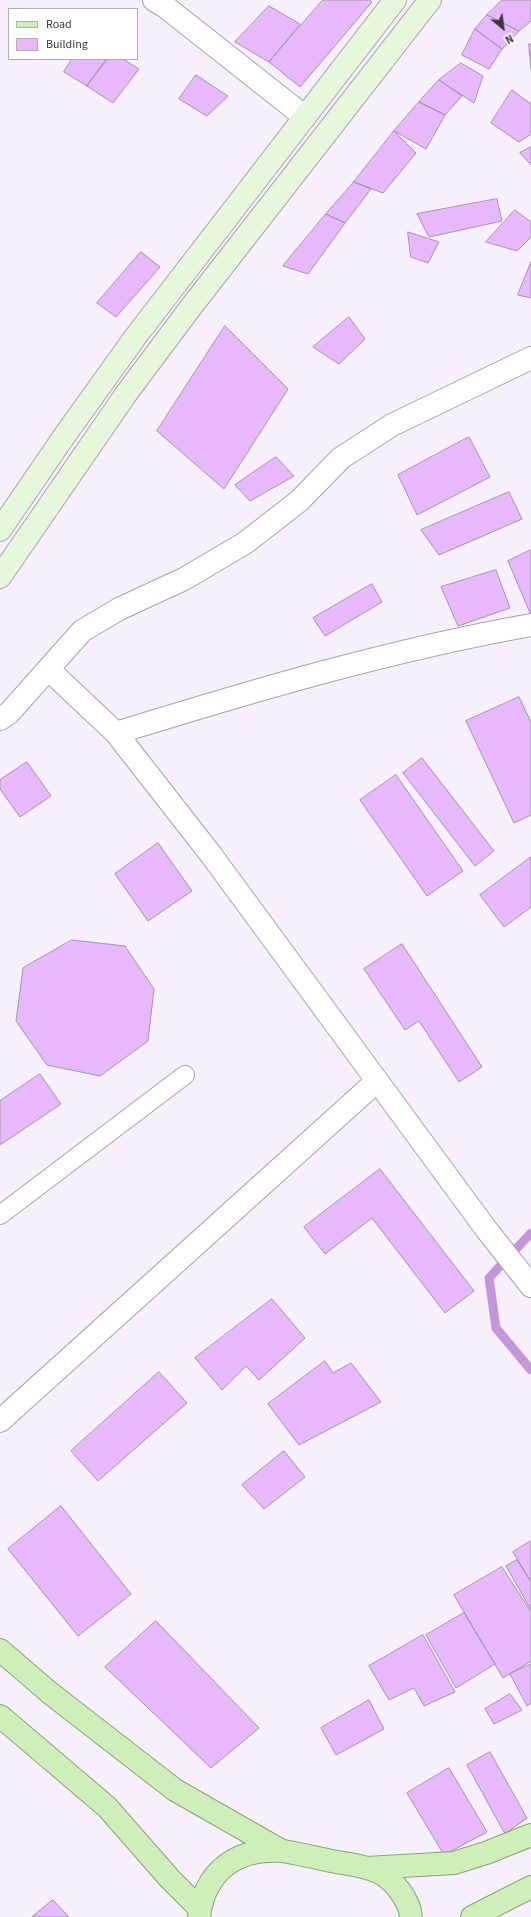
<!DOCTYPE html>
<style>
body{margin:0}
#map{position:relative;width:531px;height:1917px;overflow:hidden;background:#f7effb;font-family:"Source Sans 3",sans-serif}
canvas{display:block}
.legend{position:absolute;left:8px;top:8px;width:130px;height:52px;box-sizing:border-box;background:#fff;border:1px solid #b1afb1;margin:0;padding:5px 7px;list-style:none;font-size:12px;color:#3b383c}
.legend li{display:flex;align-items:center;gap:8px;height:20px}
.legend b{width:20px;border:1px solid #b1afb1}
.north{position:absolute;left:483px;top:8px;width:40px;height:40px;-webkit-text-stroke:3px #fff;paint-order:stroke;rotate:151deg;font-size:11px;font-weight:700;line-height:16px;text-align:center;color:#3b383c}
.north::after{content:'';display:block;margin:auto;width:14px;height:18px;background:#3b383c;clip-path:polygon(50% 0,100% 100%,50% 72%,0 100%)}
</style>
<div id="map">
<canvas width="531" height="1917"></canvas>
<ul class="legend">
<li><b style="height:5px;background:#ceefba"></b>Road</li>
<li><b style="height:11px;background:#e8b8ff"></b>Building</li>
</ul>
<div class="north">N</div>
</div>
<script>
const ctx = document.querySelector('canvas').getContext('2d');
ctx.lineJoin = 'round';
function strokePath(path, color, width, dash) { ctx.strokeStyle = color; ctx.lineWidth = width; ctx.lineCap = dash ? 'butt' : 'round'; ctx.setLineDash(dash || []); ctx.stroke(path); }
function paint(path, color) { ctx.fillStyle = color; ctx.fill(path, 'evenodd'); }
const stream = new Path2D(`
 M531,1233l-42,45 7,50 35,42`);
const building = new Path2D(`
 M323,0h47l2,2 -72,85 -31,-25z
 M502,0h29v21l-12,10 -32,-16z
 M269,6l31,18 -31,38 -34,-20z
 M487,15l32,16 -17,18 -27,-20z
 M475,29l27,20 -13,20 -27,-14z
 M529,44h2v25z
 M72,59h35l-20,27 -23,-14z
 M107,59h16l16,10 -26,34 -26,-17z
 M461,63l22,13 -9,27 -35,-23z
 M196,75l32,21 -21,20 -28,-17z
 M439,80l23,16 -17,19 -26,-13z
 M512,90l19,14v30l-12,8 -28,-19z
 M419,102l26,13 -19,34 -32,-18z
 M394,131l22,22 -33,40 -29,-11z
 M531,147v18l-11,-12z
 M354,182l17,7 -26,34 -19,-9z
 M497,199l5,22 -73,16 -12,-23z
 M515,210l16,12v15l-14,14 -31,-9z
 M326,214l19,9 -37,51 -25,-8z
 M408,232l31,10 -11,21 -17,-6z
 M141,252l19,15 -44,50 -19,-14z
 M531,262v36l-13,-3z
 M349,317l16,22 -26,25 -26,-17z
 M225,326l63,63 -64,100 -67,-58z
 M469,437l21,40 -73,38 -19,-40z
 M276,457l18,19 -44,25 -15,-16z
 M509,492l13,27 -83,36 -18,-25z
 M531,550v63h-1l-22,-52z
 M496,570l14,38 -52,18 -17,-39z
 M372,584l10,18 -57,34 -12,-18z
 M519,697l12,25v93l-17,8 -48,-102z
 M422,758l72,93 -19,15 -72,-93z
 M27,762l24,34 -31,21 -20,-28v-9z
 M396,775l67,96 -36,25 -67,-96z
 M158,843l34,48 -44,30 -33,-47z
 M531,857v50l-27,20 -24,-32z
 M72,940l53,6 29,43 -6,52 -48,35 -53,-11 -31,-44 7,-53z
 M402,944l80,123 -23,15 -40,-61 -14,9 -41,-61z
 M40,1074l21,30 -61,41v-44z
 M380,1169l94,122 -29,22 -73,-95 -47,36 -21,-27z
 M272,1299l33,39 -46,42 -13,-14 -24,24 -27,-32z
 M325,1361l8,12 18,-10 30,39 -82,43 -31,-41z
 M159,1372l28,31 -89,78 -27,-30z
 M284,1451l21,26 -41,32 -22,-24z
 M61,1506l70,88 -53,42 -70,-87z
 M531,1541v41l-18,-30z
 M517,1560l14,22v28l-25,-44z
 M502,1567l29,45v49l-28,17 -49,-83z
 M464,1613l31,51 -39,24 -30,-53z
 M156,1621l103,107 -48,40 -106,-101z
 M423,1635l32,57 -31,14 -10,-18 -25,12 -20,-34z
 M531,1664v39l-4,3 -17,-32z
 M510,1694l12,16 -28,14 -9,-15z
 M369,1700l15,29 -48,26 -15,-27z
 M490,1752l37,66 -22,16 -38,-69z
 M449,1768l38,64 -43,23 -37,-62z
 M53,1900l16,17h-37z`);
const lane = new Path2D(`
 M0,1215l185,-140`);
const street = new Path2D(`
 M154,0l13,8 138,109
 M48,669l68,64 96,123 274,373 45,57
 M0,719l9,-6 73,-82 37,-22 65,-30 61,-36 54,-42 42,-43 51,-33 139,-67
 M116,733c136,-42 274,-83 415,-108
 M0,1421l377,-340`);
const secondary = new Path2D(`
 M0,530l65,-95 71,-99 259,-336
 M0,577l126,-183 65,-87 239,-307`);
const primary = new Path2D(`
 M0,1650l50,43 125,97 107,61
 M0,1716l107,91 63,72 30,30
 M367,1868l87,-5 32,-10 45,-18
 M199,1917c6,-46 37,-69 83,-66 15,2 30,6 45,9 17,4 38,5 53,13 14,7 30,28 31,44
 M472,1917l59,-30`);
strokePath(stream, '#c395d9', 9);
paint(building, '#e8b8ff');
strokePath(building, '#9f97a2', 1);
strokePath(lane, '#a9a2ad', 20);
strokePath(street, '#a9a2ad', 24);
strokePath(secondary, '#a9a2ad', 24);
strokePath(primary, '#86a870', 24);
strokePath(lane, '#fff', 18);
strokePath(street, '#fff', 22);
strokePath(secondary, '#e7f7dc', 22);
strokePath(primary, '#ceefba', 22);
</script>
